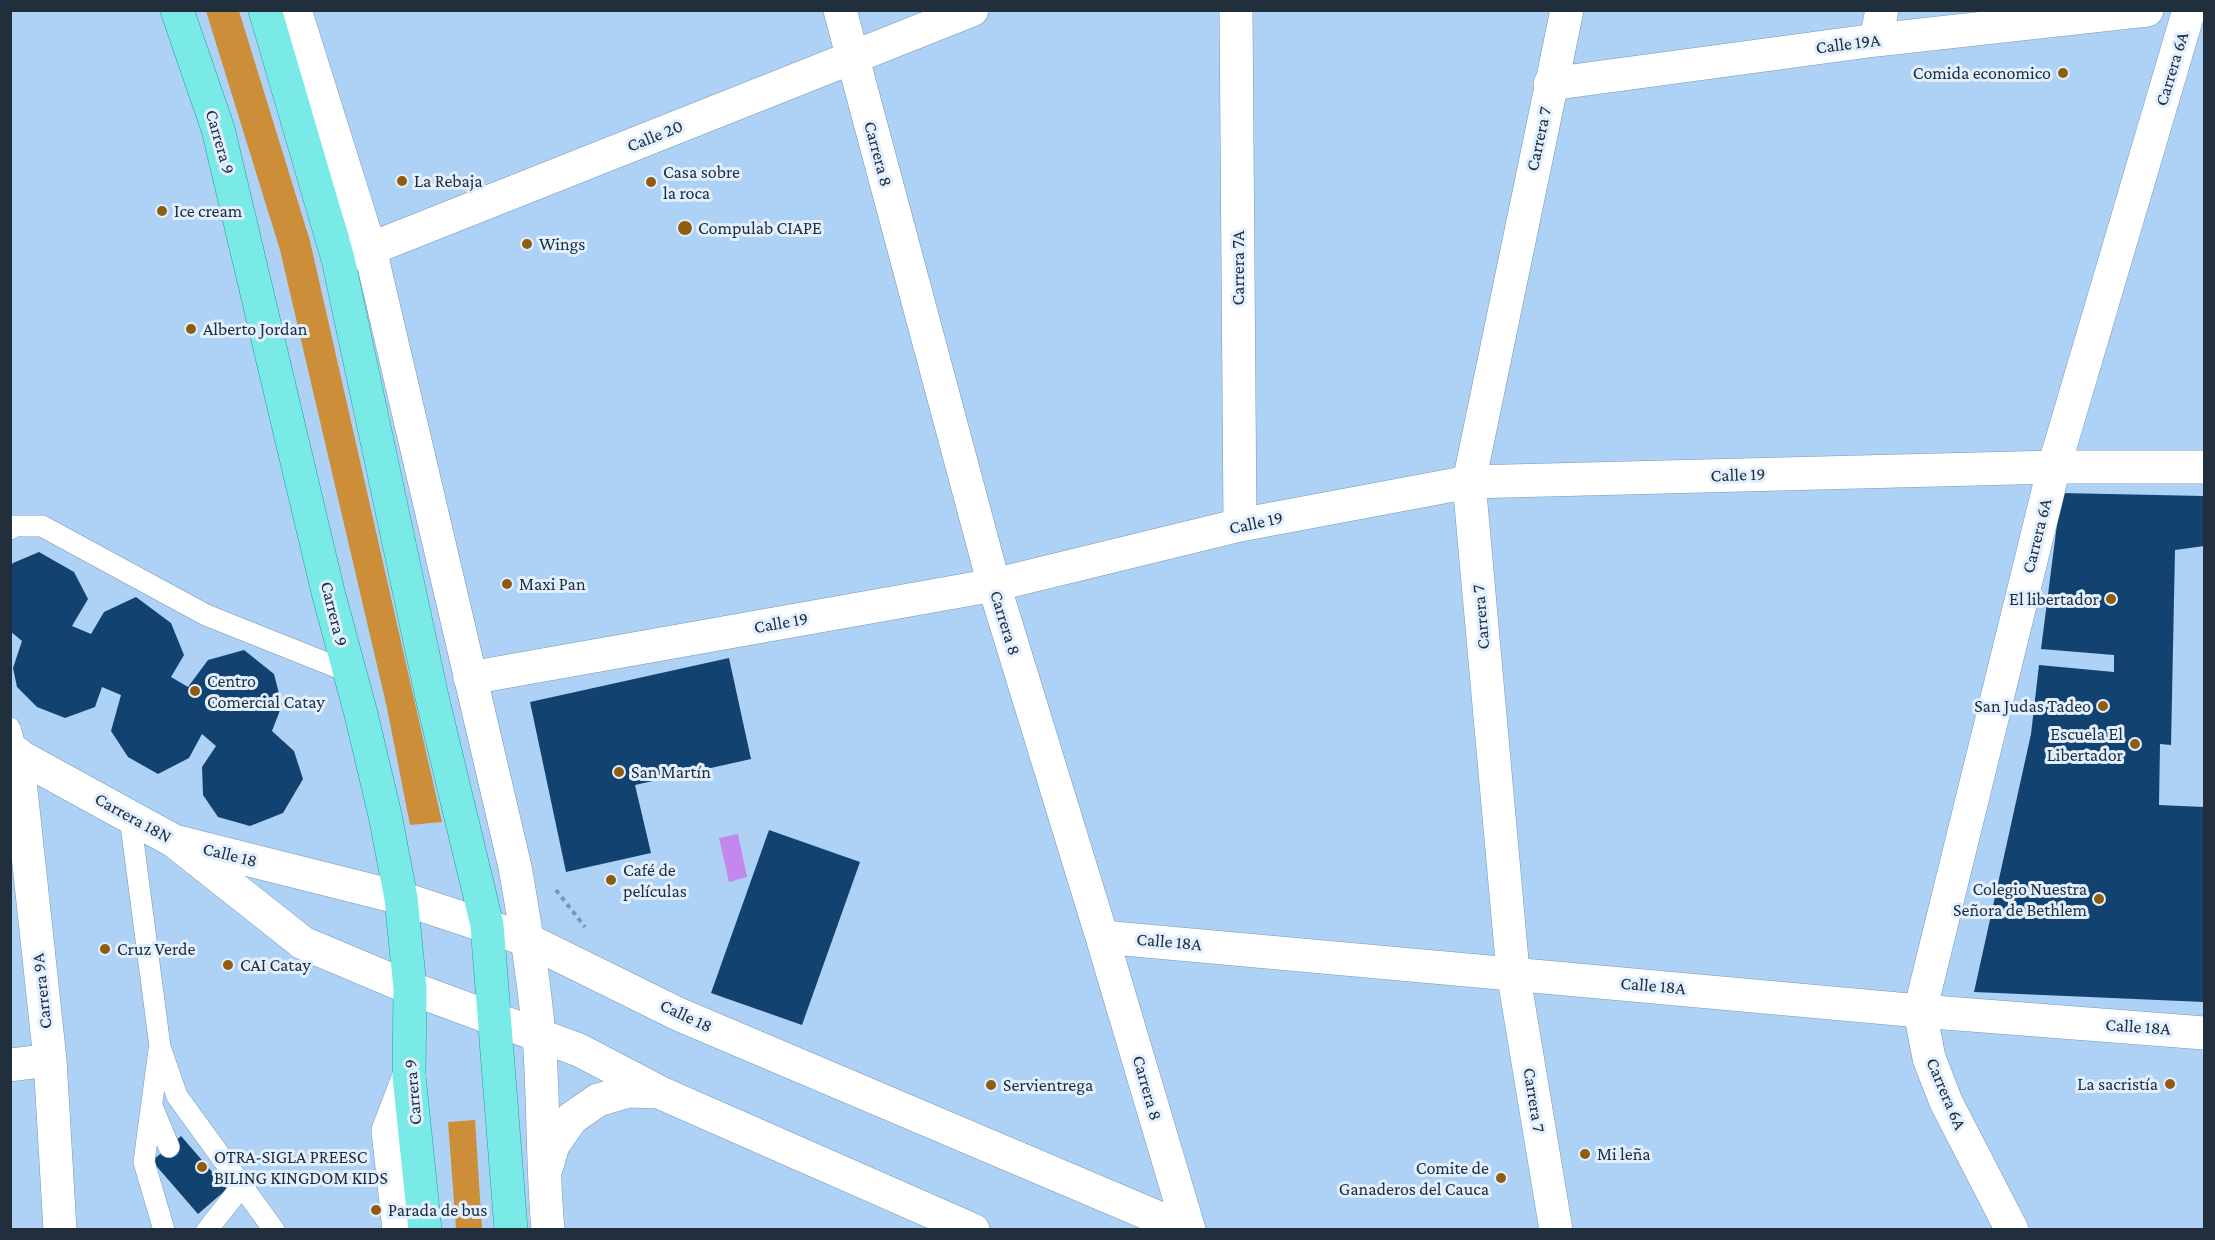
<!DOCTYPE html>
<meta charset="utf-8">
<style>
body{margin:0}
#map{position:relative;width:2215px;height:1240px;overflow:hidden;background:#aed1f6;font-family:"Crimson Pro",serif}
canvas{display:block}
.frame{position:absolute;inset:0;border:12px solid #212f3d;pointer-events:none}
</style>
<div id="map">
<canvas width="2215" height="1240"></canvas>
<div class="frame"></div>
</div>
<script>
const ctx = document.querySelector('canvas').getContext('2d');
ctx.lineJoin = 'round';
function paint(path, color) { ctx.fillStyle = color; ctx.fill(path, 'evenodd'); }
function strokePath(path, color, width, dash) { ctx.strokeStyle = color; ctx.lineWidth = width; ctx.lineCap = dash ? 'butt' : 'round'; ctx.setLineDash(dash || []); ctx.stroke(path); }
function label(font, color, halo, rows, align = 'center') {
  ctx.font = font + ' "Crimson Pro",serif'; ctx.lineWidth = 6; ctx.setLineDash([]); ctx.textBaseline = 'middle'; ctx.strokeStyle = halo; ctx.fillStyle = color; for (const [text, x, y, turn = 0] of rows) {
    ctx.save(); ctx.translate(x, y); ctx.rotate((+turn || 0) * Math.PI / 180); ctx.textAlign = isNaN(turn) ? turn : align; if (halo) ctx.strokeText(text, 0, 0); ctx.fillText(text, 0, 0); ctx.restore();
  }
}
const green = new Path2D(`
 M206,11h33l71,230 132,581 -32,3 -23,-117 -107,-458z
 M475,1120l7,109h-26l-8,-107z`);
const water = new Path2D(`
 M738,834l9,43 -18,5 -10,-44z`);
const building = new Path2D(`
 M2061,493l143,3v50l-29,4 -4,195 -11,-1 -1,61 45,2v195l-230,-10 57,-258 8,-69 75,7v-17l-73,-6z
 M39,552l35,20 14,27 -16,27 19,8 13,-22 32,-15 35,26 13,32 -13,22 17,10 20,-27 36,-10 30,24 8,31 -10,26 22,20 9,28 -20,34 -33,13 -32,-9 -15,-22 -1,-28 14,-21 -14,-12 -13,24 -31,16 -30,-17 -17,-26 10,-36 -19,-8 -7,20 -30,11 -28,-11 -20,-20 -4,-19 9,-27 -12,-10v-64l3,-4z
 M729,658l22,101 -116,26 16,68 -85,19 -36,-170z
 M769,830l91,32 -58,163 -91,-32z
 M181,1136l46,53 -29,25 -46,-53z`);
const path = new Path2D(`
 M556,890l29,37`);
const lane = new Path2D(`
 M10,529l4,-3h28l164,89 143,57
 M10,728l7,25
 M130,817l30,230 17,49 97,134
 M159,1050l-15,112 20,68
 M152,1106l17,41
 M207,1230l35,-44`);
const street = new Path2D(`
 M840,10l154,575 108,352 87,293
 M1236,10l4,515
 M1876,40l6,-30
 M1550,84l326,-44 271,-30
 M342,257l28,-8 602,-239
 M470,678l524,-93 246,-60 229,-43 585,-15h150
 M17,753l33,307 10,170
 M1102,937l818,74 284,22
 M10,1065l40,-5
 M399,1230l-11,-99 21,-55
 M1556,1230l-43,-258 -44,-490 98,-472
 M2012,1230l-66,-128 -17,-44 -9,-47 134,-544 135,-457`);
const secondary = new Path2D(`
 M295,10l75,239 145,618c10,56 19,112 24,169 5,65 3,129 9,194
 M10,751l164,90 129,102 107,45 169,62 82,43 312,137
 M174,841l227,57 127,42 150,74 509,216
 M547,1166l6,-21 19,-27 26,-18 31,-9 30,1`);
const primary = new Path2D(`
 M177,10l41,119 110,463 33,122 24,101 16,83 9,90 -1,88 16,154
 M265,10l73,249 94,438 55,228 24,305`);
const markers = [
 [2063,73,6,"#905c0d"],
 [402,181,6,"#905c0d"],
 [651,182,6,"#905c0d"],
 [162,211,6,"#905c0d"],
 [685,228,8,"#905c0d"],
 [527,244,6,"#905c0d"],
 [191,329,6,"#905c0d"],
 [507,584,6,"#905c0d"],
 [2111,599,6,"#905c0d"],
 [195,691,6,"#905c0d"],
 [2103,706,6,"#905c0d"],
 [2135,744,6,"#905c0d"],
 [619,772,6,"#905c0d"],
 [611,880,6,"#905c0d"],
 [2099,899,6,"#905c0d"],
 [105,949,6,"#905c0d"],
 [228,965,6,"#905c0d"],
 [2170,1084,6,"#905c0d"],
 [991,1085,6,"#905c0d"],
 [1585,1154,6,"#905c0d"],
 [202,1167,6,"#905c0d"],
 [1501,1178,6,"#905c0d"],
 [376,1210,6,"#905c0d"]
];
const streetNames = [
 ["Calle 19A",1848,44,-7],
 ["Carrera 6A",2172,69,-73],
 ["Calle 20",655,136,-22],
 ["Carrera 7",1539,139,-78],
 ["Carrera 9",220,142,74],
 ["Carrera 8",878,154,75],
 ["Carrera 7A",1238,268,-90],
 ["Calle 19",1738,475,-2],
 ["Calle 19",1256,523,-12],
 ["Carrera 6A",2037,536,-76],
 ["Carrera 9",334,614,76],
 ["Carrera 7",1481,617,-95],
 ["Calle 19",781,623,-10],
 ["Carrera 8",1005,623,73],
 ["Carrera 18N",133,818,29],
 ["Calle 18",230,855,14],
 ["Calle 18A",1169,942,5],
 ["Calle 18A",1653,986,5],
 ["Carrera 9A",42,991,-96],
 ["Calle 18",686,1016,25],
 ["Calle 18A",2138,1027,4],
 ["Carrera 8",1147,1088,74],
 ["Carrera 9",413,1092,-95],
 ["Carrera 6A",1946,1094,67],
 ["Carrera 7",1534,1100,81]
];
const poiNames = [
 ["Comida economico",2051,73,"right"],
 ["Casa sobre",663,172],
 ["la roca",663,193],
 ["La Rebaja",414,181],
 ["Ice cream",174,211],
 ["Compulab CIAPE",698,228],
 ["Wings",539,244],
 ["Alberto Jordan",203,329],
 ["Maxi Pan",519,584],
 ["El libertador",2099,599,"right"],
 ["Centro",207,681],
 ["Comercial Catay",207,702],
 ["San Judas Tadeo",2091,706,"right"],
 ["Escuela El",2123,734,"right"],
 ["Libertador",2123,755,"right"],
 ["San Martín",631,772],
 ["Café de",623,870],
 ["películas",623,891],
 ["Colegio Nuestra",2087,889,"right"],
 ["Señora de Bethlem",2087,910,"right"],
 ["Cruz Verde",117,949],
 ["CAI Catay",240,965],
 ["La sacristía",2158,1084,"right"],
 ["Servientrega",1003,1085],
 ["Mi leña",1597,1154],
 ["OTRA-SIGLA PREESC",214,1157],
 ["BILING KINGDOM KIDS",214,1178],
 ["Comite de",1489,1168,"right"],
 ["Ganaderos del Cauca",1489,1189,"right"],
 ["Parada de bus",388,1210]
];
paint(green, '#cd8e39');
paint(water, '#c488ed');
paint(building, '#124370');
strokePath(lane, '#7697b9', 22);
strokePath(street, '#7697b9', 34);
strokePath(secondary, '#7697b9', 34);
strokePath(primary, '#229fa0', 34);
strokePath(path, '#7a96b2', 4, [4.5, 4.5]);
strokePath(lane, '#fff', 21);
strokePath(street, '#fff', 33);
strokePath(secondary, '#fff', 33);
strokePath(primary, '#7aeae6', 33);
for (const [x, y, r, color] of markers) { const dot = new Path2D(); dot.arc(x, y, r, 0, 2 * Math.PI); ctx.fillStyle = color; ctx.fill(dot); strokePath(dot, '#e1efff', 2); }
label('18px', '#212f3d', '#e1efff', streetNames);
label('18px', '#212f3d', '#e1efff', poiNames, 'left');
</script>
